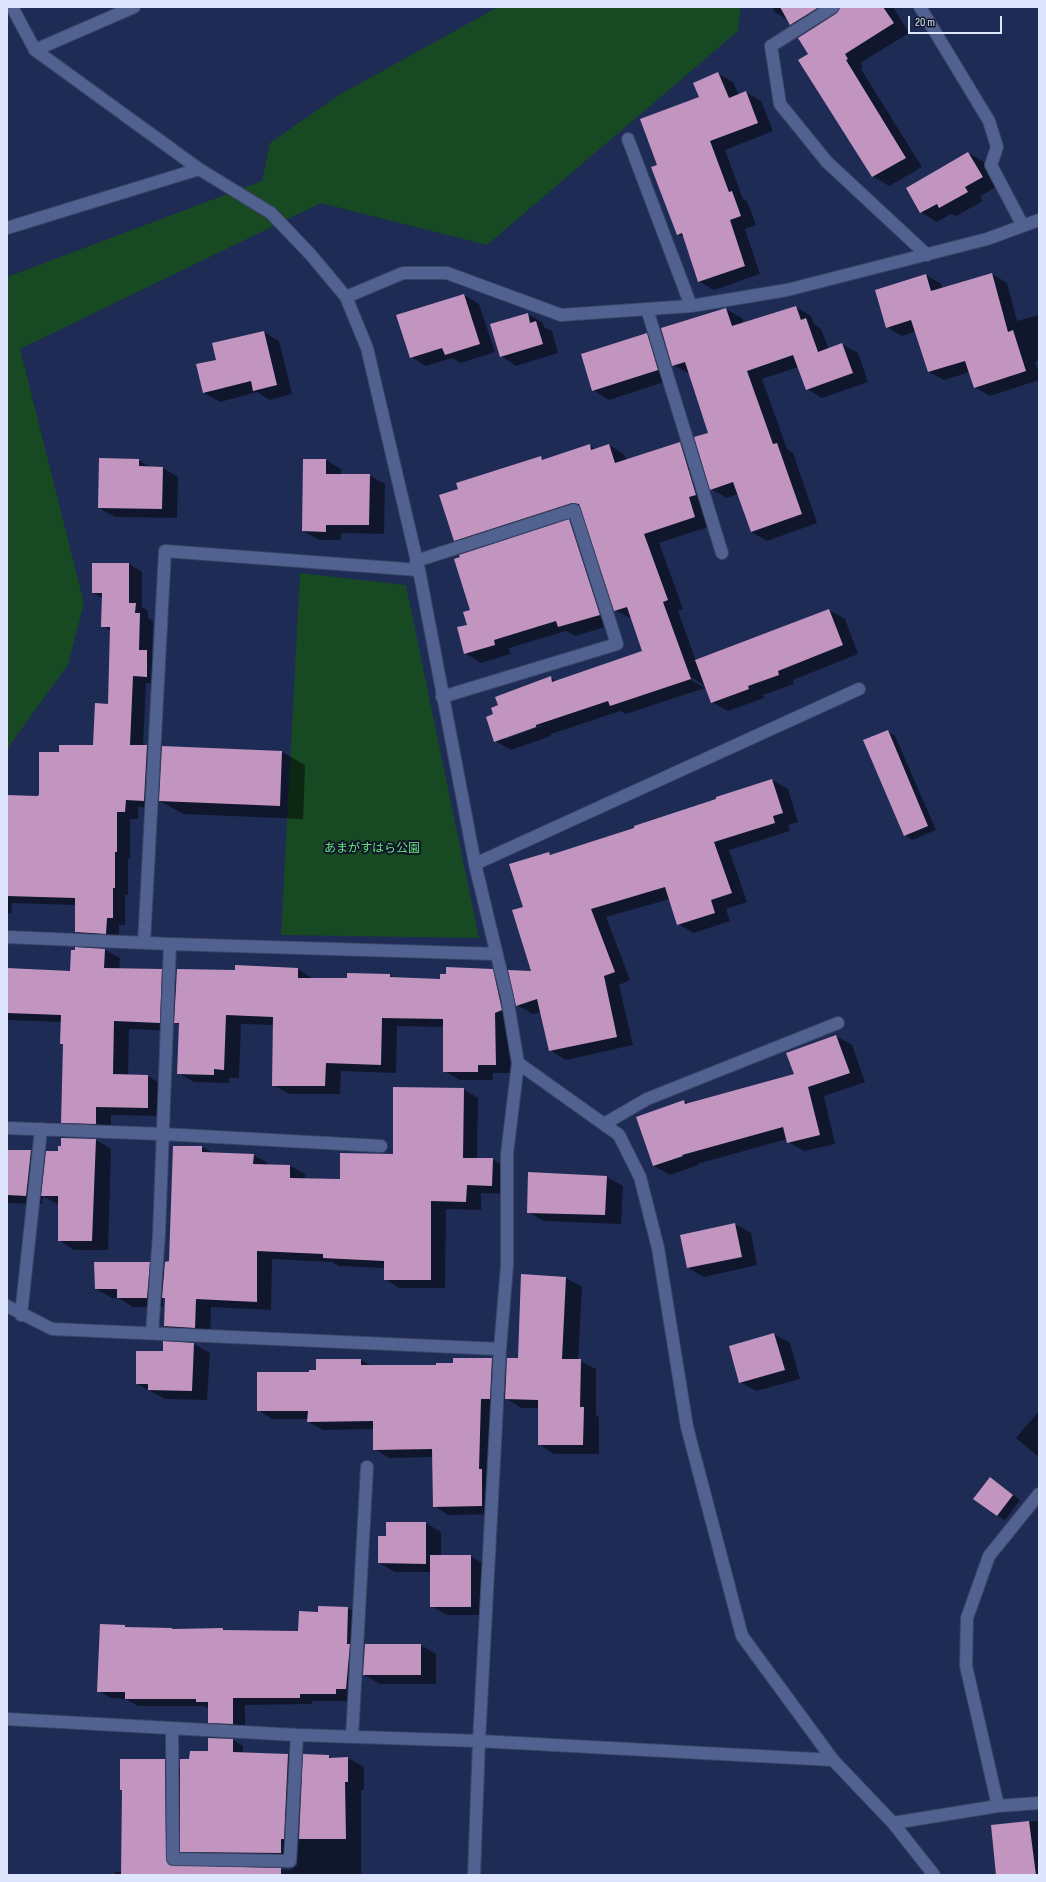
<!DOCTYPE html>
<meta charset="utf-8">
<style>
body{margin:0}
#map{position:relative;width:1046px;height:1882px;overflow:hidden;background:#1e2b55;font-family:"Sofia Sans Condensed",sans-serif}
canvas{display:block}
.frame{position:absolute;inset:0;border:8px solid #dde6fc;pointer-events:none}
.scale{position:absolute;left:908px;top:16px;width:94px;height:18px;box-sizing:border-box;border:2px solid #dde6fc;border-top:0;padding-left:5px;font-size:12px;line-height:14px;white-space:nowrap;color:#dde6fc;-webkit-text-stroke:3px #0f1628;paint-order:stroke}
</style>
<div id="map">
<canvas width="1046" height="1882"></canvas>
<div class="frame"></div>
<div class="scale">20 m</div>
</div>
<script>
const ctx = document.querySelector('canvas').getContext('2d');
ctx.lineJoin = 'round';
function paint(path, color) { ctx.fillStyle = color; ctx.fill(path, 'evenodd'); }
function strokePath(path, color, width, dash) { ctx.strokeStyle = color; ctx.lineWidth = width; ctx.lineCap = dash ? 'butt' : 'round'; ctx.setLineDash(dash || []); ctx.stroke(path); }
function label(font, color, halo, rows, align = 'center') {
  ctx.font = font + ' "Sofia Sans Condensed","Noto Sans JP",sans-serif'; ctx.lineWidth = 4; ctx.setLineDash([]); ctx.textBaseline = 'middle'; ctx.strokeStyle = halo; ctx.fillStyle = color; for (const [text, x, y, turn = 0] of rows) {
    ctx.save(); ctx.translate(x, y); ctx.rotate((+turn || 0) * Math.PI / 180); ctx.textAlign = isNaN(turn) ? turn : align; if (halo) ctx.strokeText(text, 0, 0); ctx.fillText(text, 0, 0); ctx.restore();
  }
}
const green = new Path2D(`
 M498,7h243l-3,24 -251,214 -166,-42 -301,146 64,254 -16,62 -61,84v-472l255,-96 8,-38 69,-48z
 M300,573l106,12 73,353 -198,-3z`);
const shadow = new Path2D(`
 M772,7h57l7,10 16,-10h41l16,26 -49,30 3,5 -2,1 61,98 -33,19 -16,-10 -73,-116 9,-5 -2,-21 -16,-10 -3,-4 -13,-8z
 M717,73l16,9 6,13 7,-3 15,9 12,30 -48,19 18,49 4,2 9,24 -11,4 15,45 -46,16 -15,-9 -14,-43 -7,-4 -20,-69z
 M968,153l16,9 14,24 -18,10 3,5 -27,15 -5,-2 -14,8 -16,-10 -14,-24z
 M992,274l15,9 10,38 22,-6v45l-4,2 4,11v7l-49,16 -15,-9 -5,-15 -26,8 -15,-8 -13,-41 -14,5 -15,-9 39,-52 15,9 1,5z
 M464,295l15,9 16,48 -34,11 -9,-5 -26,8 -15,-9z
 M796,307l15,9 3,8 7,5 8,20 13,-5 16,9 10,29 -46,16 -15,-9 -9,-22 -36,12 25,70 6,4 24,70 -50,18 -16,-9 -13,-38 -11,4 -16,-9 -1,-55 -20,-60 -17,-9 53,-56 16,9 2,6z
 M528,314l15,9 1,4 8,4 6,22 -42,13 -15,-10z
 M264,332l15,9 13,53 -22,6 -13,-8 -37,10 -16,-9 14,-33z
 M646,334l16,9 11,36 -64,21 -16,-10z
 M680,443l16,9 15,74 -52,17 24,66 -5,2 18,50 133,-51 16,9 13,35 -65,26 1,4 -31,11 1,3 -36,13 -16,-9 -6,-16 -19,-11 -1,2 19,11 -79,26 -6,-3 -69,23v2l-40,14 -16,-9 -1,-26 5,-9 52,-28 6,3 87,-29 -12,-33 -17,-9 -32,-97 -112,36 -16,-9 86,-82 4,2 45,-14 6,3 13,-4 15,9 3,6zM541,725v1l-36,13v-2z
 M138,460l14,8h11l15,9 -1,41 -62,-1 -16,-9z
 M326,460l15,9v6h28l16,9 -1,50 -43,-1v7h-22l-16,-9z
 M569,521l16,9 30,94 -40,12 -9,-5 -57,17 1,6 -29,9 -16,-10 6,-43 -10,-52z
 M129,564l13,8v35l6,4v7l5,3 -1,34 8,4 -1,25 -13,-1 -3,63h4l13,8 -3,54 -19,-1v12h-8v40h-2v36h-3v30h-6v16l-30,-2 -13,-7v-27l-64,-2 -1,11 -4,-1v-117l30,1 3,-2 20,-42 34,-7 15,-41 2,-74 -9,-5 1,-27 -10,-6z
 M888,731l7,5 41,94 -24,10 -7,-5z
 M282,752l23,13 -2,54 -120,-5 -23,-13z
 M772,780l16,9 10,33 -10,3 2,6 -61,19 18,52 -21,7 4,12 -36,12 -16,-9 -8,-25 -64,18 24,63 -11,5 14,60 -67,15 -16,-10 -9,-38 -8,2 -16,-9 15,-33 -8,-65 25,-54 3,2 84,-27z
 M105,950l15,8 -1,12h42l16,9 59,-8 62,-2 15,10h35v-5l42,1 7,4 44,1 51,-10 16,9 3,94h-18v7h-33l-16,-9v-44l-47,-1 -1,47 -55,-2 -1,23h-51l-16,-9 1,-60 -33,-1 -2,54h-10v5l-35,-1 -16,-9 2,-48 -6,-3v9l-45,-2 -1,47h20l15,9v31l-52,-1v17l-34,-1 -15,-9 2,-77 -3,-2v-21l-54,-2v-51l64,3z
 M836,1036l16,9 13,37 -41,14 11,48 -31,7 -16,-9 -1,-3 -90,25 1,1 -28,10 -16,-9 30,-65 5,3 106,-29z
 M463,1089l15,9 -1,61h15l15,9v26l-26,-1v17l-35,-1 -1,79h-46l-14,-9v-11l-46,-2 -7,-4 -60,-3 -1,51 -60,-3 -1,29 -31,-2 -14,-8 1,-27 -3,-1v9h-30l-15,-9h-6l-16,-9 53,-26 16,9 5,-10 32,-115 11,6 40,2 15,8v2l22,1 15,8v5l35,1 54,-25z
 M96,1140l15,9 -3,101h-34l-15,-10v-35l-16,-9 -1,8 -35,-1v-52h24l15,9 13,-8z
 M607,1177l16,9 -2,38 -77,-3 -16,-9z
 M735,1224l16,9 6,32 -53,12 -16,-9z
 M522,1276l44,2 16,9 -4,73 18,9v46l3,2v37h-45l-15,-10v-36h-17l-17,-10 -1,9h-9l2,107 -49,1 -14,-9 -1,-49 -44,1 -15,-9v-20l-51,1 -15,-8v-3h-36l-14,-9 52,-37 7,-2v-11h44l11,6h65l55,-7 15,9 12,-9z
 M774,1334l16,9 10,36 -44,12 -16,-9z
 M164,1342l30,2 16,9 -3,47 -42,-1 -28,-15 27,-32z
 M1039,1411v46l-23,-19z
 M991,1478l29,22 -15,20 -8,-4z
 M426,1523l15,9v24h29l16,9v50h-39l-16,-9v-34h-36l-16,-9 8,-26z
 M348,1608l12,7 -2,81h-11v5h-35v3l-67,1v25l-24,-1 -12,-7v-13l-5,-3h-66l-12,-7 -15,-1 -13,-7 27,-65 3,2 44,1 3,1 48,-1 4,2 72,1 20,-19z
 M421,1645l15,9v30h-56l-16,-9z
 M233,1740l10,6v8l45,1 10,6 -5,97 -102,-1 -10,-6v16l109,3 7,-4 7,-111 25,1 4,3 15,-1 16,9v23h-3v85h-246v-3h7l1,-81 -2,-1 43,-30 17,9 9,-9z
 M1039,1821v54h-44l2,-1 28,-52z`);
const building = new Path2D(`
 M780,7h39l-29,18z
 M840,7h43l11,16 -49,31 3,5 -2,1 60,98 -34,19 -74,-117 10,-6 -10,-16 39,-25z
 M718,72l11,26 17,-7 12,32 -48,18 19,51 3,-1 9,25 -11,4 15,46 -47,16 -16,-49 -5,2 -26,-68 6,-2 -17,-46 59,-22 -6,-14z
 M968,152l15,25 -18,10 3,5 -29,16 -2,-4 -17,9 -14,-25z
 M992,273l16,59 5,-2 13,41 -52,17 -9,-27 -37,11 -17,-52 -25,8 -11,-38 51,-16 5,17z
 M464,294l16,50 -35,11 -3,-7 -32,10 -14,-43z
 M796,306l5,14 5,-2 12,34 24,-9 11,30 -47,17 -13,-35 -46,16 26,73 4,-1 25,71 -51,18 -18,-50 -23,8 -16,-53 14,-4 -23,-71 -13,4 -11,-38 65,-20 6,18z
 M528,313l2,10 6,-2 7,23 -43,13 -10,-33z
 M264,331l13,54 -24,6 -2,-10 -48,12 -7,-29 20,-4 -4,-17z
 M647,333l11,37 -66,21 -11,-37z
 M680,442l16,53 -7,2 6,20 -51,17 24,66 -5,2 28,77 -81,27 -2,-5 -72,24v2l-42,15 -8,-25 7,-3 -2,-6 7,-3 -3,-8 56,-21 1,6 90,-31 -15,-44 -13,4 -35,-107 -7,-1 -118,38 -15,-46 19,-6 -2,-6 85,-27 1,4 48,-16 1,6 18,-6 6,19z
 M99,458l40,1v7l24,1 -1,42 -64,-1z
 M303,459h23v15h44l-1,51h-43v7l-24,-1z
 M569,519l31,96 -42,12 -2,-6 -62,19 1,5 -31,9 -7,-27 10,-2 -4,-13 7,-2 -16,-51 6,-2 -1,-2z
 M92,563h37v40h7l-1,10h5l-1,37h8v27l-14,-1 -3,69h17l-3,56 -18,-1 -1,12h-8v40h-2v36h-2v30h-6l-1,16 -31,-2v-34l-68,-2v-101l30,1 2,-1v-43h20v-7h34l2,-42 13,1 2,-77h-9l1,-34h-10z
 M829,609l14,36 -65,26 1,4 -31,11 1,3 -38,14 -16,-43z
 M888,730l40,96 -24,10 -41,-96z
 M162,746l120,5 -2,55 -121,-5z
 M772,779l11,34 -10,3 2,7 -61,19 18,51 -21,7 4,13 -38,12 -12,-38 -74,22 24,63 -11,4 13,61 -68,14 -12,-52 -21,7 -8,-36 23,1 -19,-61 11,-3 -14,-43 40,-12 1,3 84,-27v-2l82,-27v-2z
 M75,947l30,2 -1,19 58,1 -2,54 -46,-2 -1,53 35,1v33l-52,-1v17l-35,-1 2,-79h-3l1,-29 -54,-2v-45l63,3 1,-21h4z
 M235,965l63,3v10h49v-5l43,1v3l50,2v-5h6v-7l47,2 9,41 -7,3 1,52h-18v7h-35v-53l-61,-1 -1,47 -55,-2 -1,23h-53l1,-69 -47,-2 -2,55 -10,-1v6l-37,-1 2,-51h-5l3,-54 58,1z
 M836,1035l14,38 -42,14 12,48 -33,8 -4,-16 -101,28 1,1 -30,10 -17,-49 48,-17 1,4 109,-30 -8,-21z
 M393,1087l71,1 -1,70h30l-1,28 -25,-1 -1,17 -35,-1v79h-47v-19l-61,-3v-4l-66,-3v51l-61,-3 -1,29 -31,-2 1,-28h-3l3,-36 4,-1 4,-115h29v6l52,2 -1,10 37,1v13l50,1v-26l53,1z
 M61,1138l35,1 -4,102h-34v-45h-17l5,-45h12v-5h3z
 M7,1150h24l-5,46 -19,-1z
 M528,1172l79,4 -2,39 -78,-2z
 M735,1223l7,34 -55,11 -7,-33z
 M94,1262h56l-3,36h-30v-9h-22z
 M521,1274l45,3 -4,82h19l-1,48h4l-1,38h-45v-45l-33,-1 2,-41h11z
 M774,1333l11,37 -46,13 -10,-37z
 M163,1341l31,2 -2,48 -44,-1v-6h-12v-33h27z
 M453,1358h39l-2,41h-9l-2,70h3v37l-49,1 -1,-58 -59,1v-29l-66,1 1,-11h-51v-39h52v-2h7v-11h45v6h75v-2h17z
 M990,1477l23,18 -16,21 -24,-17z
 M386,1522h40v42l-48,-1v-27h8z
 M430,1555h41v52h-41z
 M318,1606l30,1 -1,37h3l-4,45h-10v5h-36v4h-67v26l-25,-1v-21h-12v-3h-71v-7h-28l3,-68 25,1v2l47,1v1l51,-1v2l75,1 1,-20 19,1z
 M365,1644h56v31h-58z
 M208,1738l25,1v13l55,2 -4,85h-3v14l-101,-1v-93h9l1,-8h18z
 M303,1754l26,1v3l19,-1v25h-3l1,57h-47z
 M120,1759h45l1,100 3,6 112,3v7h-160l1,-85h-2z
 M1029,1821l7,54h-40l-5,-50z`);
const minor = new Path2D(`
 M12,7l23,43 164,119 72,44 40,42 35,42 21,51 52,222 56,294 32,133 11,66 -11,91v112l-7,83 -21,392 -5,134
 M833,7l-62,39 9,58 47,58 100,93
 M920,7l69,114 8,26 -6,18 32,61
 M35,50l99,-43
 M628,139l63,167
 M7,228l192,-59
 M346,297l57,-24h44l114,42 130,-9 96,-16 200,-51 52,-19
 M647,309l75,244
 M416,561l158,-51 43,134 -175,53
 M475,864l384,-175
 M7,937l163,7 327,10
 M144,943l21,-392 254,19
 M518,1063l101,72 21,42 18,71 29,179 55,209 91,124 60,63 41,52
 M604,1124l43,-25 191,-76
 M7,1128l155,6 219,12
 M7,1306l45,23 448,20
 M21,1315l20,-186
 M152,1333l7,-99 11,-290
 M7,1719l290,16 182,6 354,19
 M172,1728l1,131 117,2 7,-126
 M352,1737l15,-270
 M998,1806l-32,-140 1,-48 22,-62 50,-62
 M893,1823l105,-17 41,-3`);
const parkNames = [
 ["あまがすはら公園",372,849]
];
paint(green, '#174922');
paint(shadow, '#0007');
paint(building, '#c295c0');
strokePath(minor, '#3b4568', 14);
strokePath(minor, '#516291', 12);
label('12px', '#69e281', '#0f1628', parkNames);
</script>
